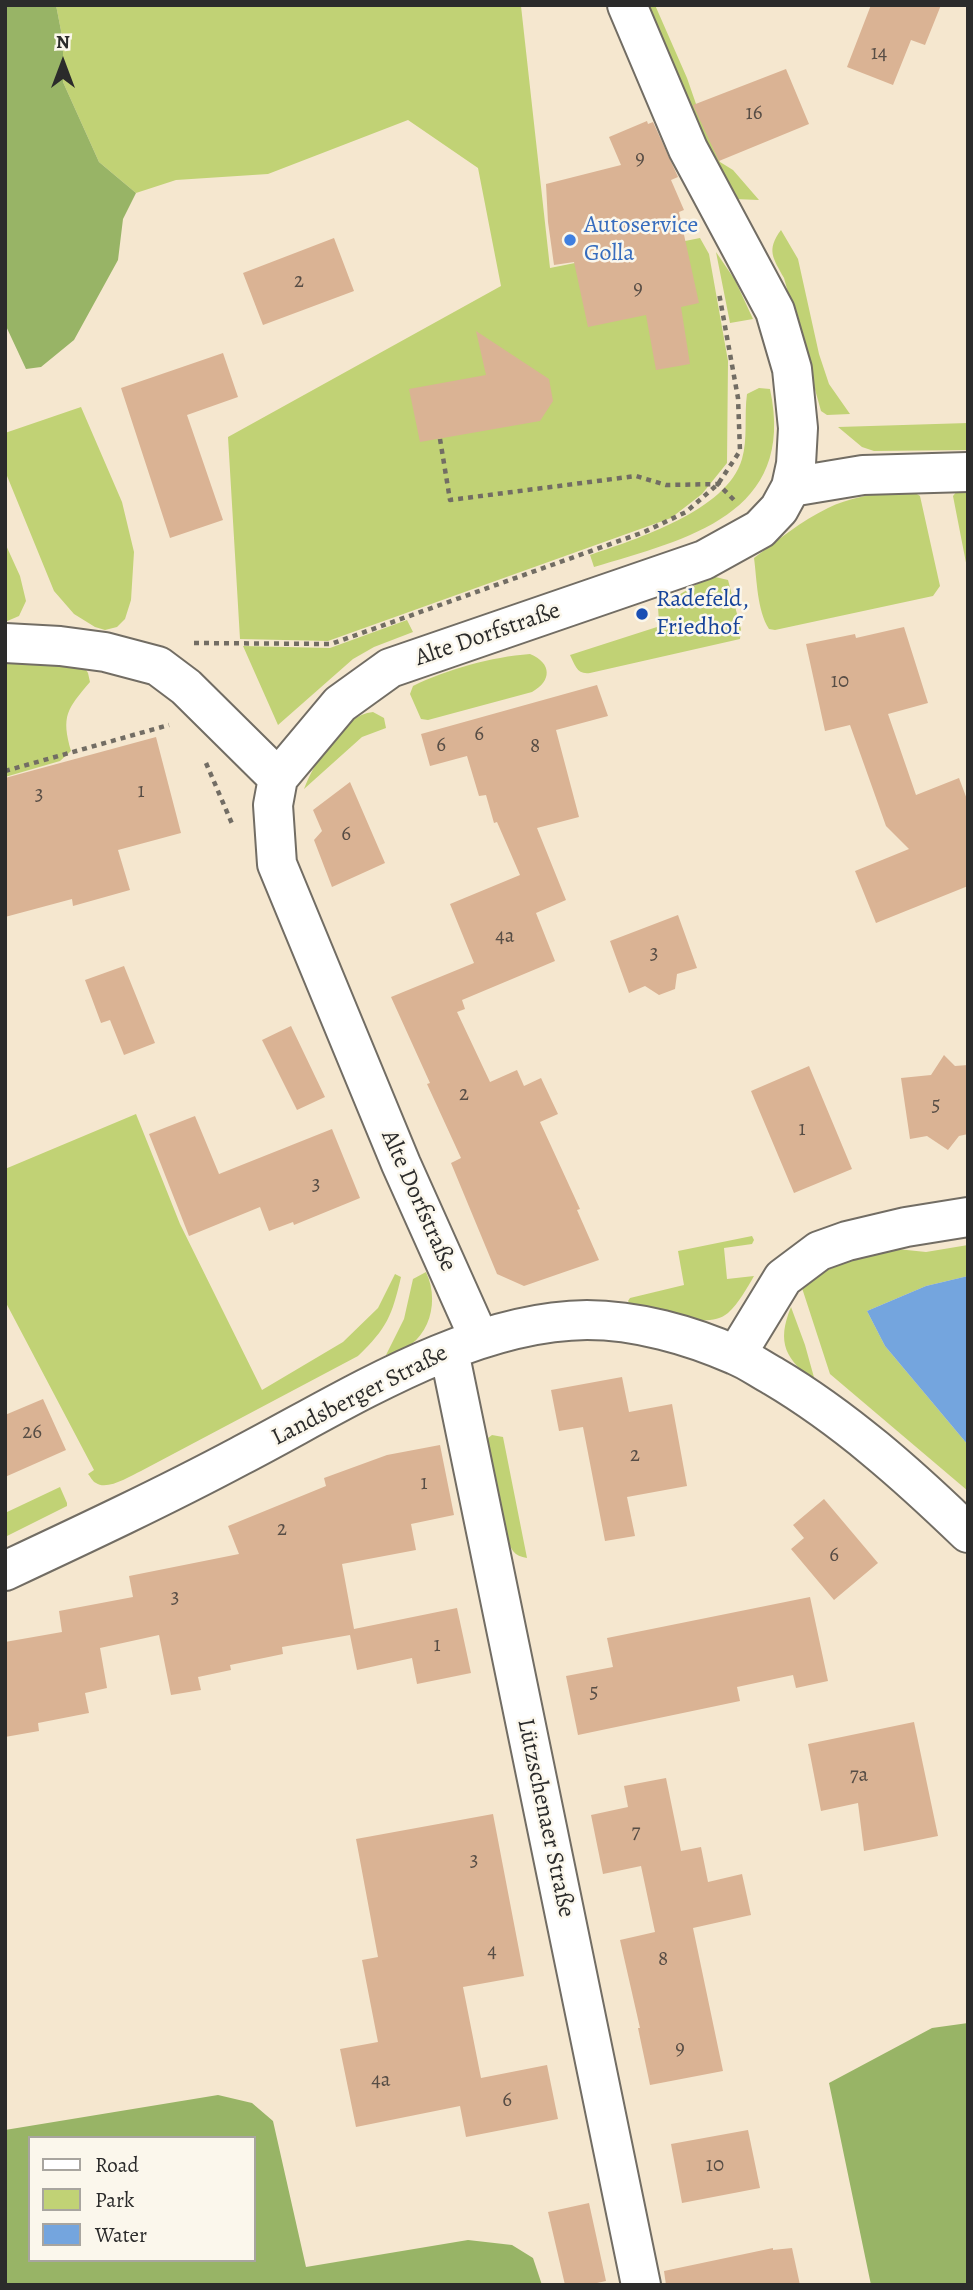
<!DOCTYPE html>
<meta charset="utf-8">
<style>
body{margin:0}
#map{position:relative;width:973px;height:2290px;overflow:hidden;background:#f5e7cf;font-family:Alegreya,serif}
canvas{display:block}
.frame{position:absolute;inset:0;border:7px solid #2b2b2b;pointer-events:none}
.legend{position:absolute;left:28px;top:2136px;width:228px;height:126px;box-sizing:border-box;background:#fbf7ec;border:2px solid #a8a59f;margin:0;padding:9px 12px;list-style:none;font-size:21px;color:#2b2b2b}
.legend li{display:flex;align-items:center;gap:14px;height:35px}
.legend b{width:35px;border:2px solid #a8a59f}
.north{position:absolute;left:28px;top:28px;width:70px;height:70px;-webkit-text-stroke:5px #fbf7ec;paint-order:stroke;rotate:0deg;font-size:19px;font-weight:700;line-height:28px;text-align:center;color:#2b2b2b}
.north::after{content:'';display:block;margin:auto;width:24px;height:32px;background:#2b2b2b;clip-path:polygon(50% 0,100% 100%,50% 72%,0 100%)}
</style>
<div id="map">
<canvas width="973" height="2290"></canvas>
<div class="frame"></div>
<ul class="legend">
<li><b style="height:9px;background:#fff"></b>Road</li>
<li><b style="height:19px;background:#c1d275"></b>Park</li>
<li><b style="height:19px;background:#74a5de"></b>Water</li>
</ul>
<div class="north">N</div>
</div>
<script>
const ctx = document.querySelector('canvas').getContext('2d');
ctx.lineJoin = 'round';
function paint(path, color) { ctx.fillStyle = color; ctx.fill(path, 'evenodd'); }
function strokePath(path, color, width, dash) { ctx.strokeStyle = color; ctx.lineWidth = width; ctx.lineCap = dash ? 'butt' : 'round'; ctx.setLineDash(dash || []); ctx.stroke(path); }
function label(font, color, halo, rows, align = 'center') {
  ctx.font = font + ' Alegreya,serif'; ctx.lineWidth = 5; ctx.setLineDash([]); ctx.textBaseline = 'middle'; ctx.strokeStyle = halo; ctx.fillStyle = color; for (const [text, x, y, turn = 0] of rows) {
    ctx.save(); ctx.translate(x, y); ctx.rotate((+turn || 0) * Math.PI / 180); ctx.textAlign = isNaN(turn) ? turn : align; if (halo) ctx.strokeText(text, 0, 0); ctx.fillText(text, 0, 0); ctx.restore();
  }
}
const green = new Path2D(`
 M56,5l465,1 29,262 150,-30 9,16 19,107 -1,102 -25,31 -31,24 -343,123 -88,-2 -12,-202 273,-151 -23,-118 -70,-48 -140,54 -92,6 -40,13 -37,-31 -36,-80v-41z
 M645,5h10l32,73 17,49 16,35 13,8 26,30 -24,-1 -20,-37z
 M781,230l17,29 21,95 10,30 21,30 -23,1 -6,-4 -37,-133c-11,-20 -18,-28 -3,-48z
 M716,252l19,28 18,39 -23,4z
 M759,388l11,1c27,126 -83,150 -176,178l-4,-12c46,-16 137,-44 152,-96 6,-20 2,-44 5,-65z
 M81,407l41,95 12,50 -3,48 -6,19 -8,8 -12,3 -10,-3 -21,-13 -20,-23 -49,-120v-38z
 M968,423v27l-94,1 -12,-4 -24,-20z
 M968,487v86l-15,-77 4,-5z
 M893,490l19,1 8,5 20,90 -7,10 -158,34 -6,-1c-12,-19 -12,-49 -15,-71 24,-18 47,-37 74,-50 20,-10 43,-13 65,-18z
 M5,543l15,33 6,25 -7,15 -14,6z
 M711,576l17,4 13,49 -1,10 -150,34c-13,2 -15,-8 -20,-18l87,-28 2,-5 -1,-15z
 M407,620l6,12 -39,15 -21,12 -75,66 -35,-79 87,2z
 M530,654c22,9 22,27 2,38l-104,28 -7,-1 -11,-25 3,-8c35,-17 78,-29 117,-32z
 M5,659l76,3 7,11 2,9c-23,27 -29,34 -19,69l-11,10 -55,16z
 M373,712l11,6 2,10 -24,9 -58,52c10,-26 38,-74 69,-77z
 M136,1114l44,110 82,166 81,-48 35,-34 17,-34 6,3c-9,39 -14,51 -43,79l-217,115c-11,5 -34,20 -45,12 -4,-2 -5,-6 -8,-9l6,-4 -89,-169v-132z
 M752,1236l2,4 -2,4 -28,4 3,31 27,-3c-7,12 -15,27 -26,37 -21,18 -72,-2 -97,-7l-3,-5 2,-3 54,-13 -6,-34z
 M968,1245v31l-42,10 -59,25 18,35 83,99v46l-138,-117 -28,-86 21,-16 35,-15 39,-8 29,3z
 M426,1272c16,34 0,77 -40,83l18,-36 9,-40z
 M791,1307l14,38 10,36c-29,-21 -39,-38 -24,-74z
 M492,1435l11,2 24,121c-13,-2 -16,-8 -20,-20l-20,-96 1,-4z
 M60,1487l7,16v3l-62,31v-24z`);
const forest = new Path2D(`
 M5,5h51l7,36v41l36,80 37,31 -13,26 -5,41 -44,80 -33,27 -15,2 -21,-45z
 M968,2023v262h-97l-42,-202 103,-55z
 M218,2095l34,8 21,18 33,146 162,-27 44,5 21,13 9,27h-537v-155zM30,2138h224v122h-224z`);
const water = new Path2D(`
 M968,1276v169l-83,-99 -18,-35 59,-25z`);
const building = new Path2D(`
 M871,5h70l-16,40 -14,-5 -18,45 -46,-18z
 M786,69l23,55 -90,37 -26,-56z
 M647,121l1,3 5,-2 25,55 -7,3 13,30 -5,2 20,91 -18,4 9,57 -34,6 -10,-55 -58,12 -14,-65 -20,3 -6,-43 -2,-38 75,-19 -12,-28z
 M334,238l20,53 -91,34 -20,-52z
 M476,331l73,48 4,22 -13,20 -120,21 -11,-53 77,-14z
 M223,353l15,44 -51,18 36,105 -53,18 -49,-150z
 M904,627l24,76 -40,11 28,81 43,-17 9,24v84l-92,37 -21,-52 54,-22 -23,-23 -36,-101 -25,6 -19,-87 49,-10 1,4z
 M597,685l11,31 -52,14 23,87 -42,11 29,72 -30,13 19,48 -93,39 3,9 -8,3 33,70 27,-12 7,16 17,-8 17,36 -18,8 40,87 -3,1 22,50 -75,26 -27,-12 -46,-111 10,-5 -34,-74 3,-1 -39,-86 83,-34 -24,-59 70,-29 -23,-53 -3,1 -8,-28 -7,1 -12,-40 -37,10 -9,-32z
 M156,737l25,96 -63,17 12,40 -57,16 -1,-7 -67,18v-139z
 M350,782l35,81 -53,24 -18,-47 8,-9 -9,-21z
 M678,915l19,53 -20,6 -2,15 -16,6 -14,-9 -16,7 -19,-52z
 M124,966l31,77 -31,12 -14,-35 -9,3 -16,-43z
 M291,1026l34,71 -28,13 -35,-70z
 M944,1055l11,11 13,-1v69l-9,2 -11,14 -21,-14 -17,3 -9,-61 30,-3z
 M809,1066l43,103 -58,24 -43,-102z
 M195,1116l24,58 113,-45 28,69 -66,27 -1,-3 -24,9 -9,-24 -71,29 -40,-102z
 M622,1377l7,35 43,-8 15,82 -60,11 8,39 -30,5 -22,-114 -24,4 -8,-41z
 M43,1399l23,51 -61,27v-62z
 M440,1445l14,70 -43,9 5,26 -74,14 12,65 103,-21 14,65 -54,11 -5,-26 -55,12 -7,-35 -68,12 1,7 -53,11 1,5 -33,7 3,13 -30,5 -12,-60 -59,13 7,40 -22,5 4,20 -51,10 1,8 -34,6v-95l57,-10 -3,-21 74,-14 -4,-21 110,-22 -11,-28 98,-40 -2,-8 63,-23z
 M824,1499l54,64 -44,37 -43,-51 13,-11 -11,-13z
 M810,1597l18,84 -32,7 -3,-13 -56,12 3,14 -162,34 -12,-59 47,-9 -6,-29z
 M914,1722l24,114 -74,15 -6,-48 -37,8 -13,-67z
 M666,1778l15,73 20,-4 7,35 34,-8 9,41 -58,13 30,143 -73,14 -12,-57h2l-20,-88 35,-8 -14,-66 -38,8 -12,-59 37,-8 -4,-21z
 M493,1814l31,162 -61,11 18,91 66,-13 11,54 -92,18 -6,-31 -104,21 -16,-78 38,-7 -16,-82 16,-3 -22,-118z
 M748,2130l12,58 -78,15 -11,-59z
 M589,2203l17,78 -18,4h-23l-17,-73z
 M773,2248v2l19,-2 8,37h-134l-2,-14z`);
const path = new Path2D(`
 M440,439l10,61 186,-24 30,9 52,-1 16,16
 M194,643l137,1 313,-112 42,-20 32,-28 22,-33 -2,-53 -19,-105
 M206,763l27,63
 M5,771l164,-46`);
const minor = new Path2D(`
 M791,487l72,-12 105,-3
 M5,643l55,3 45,6 53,14 28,21 92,91
 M479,1338l-78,-174 -124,-300 -4,-59 5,-27 62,-74 50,-36 314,-108 56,-31 19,-20 12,-22 5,-23 2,-36 -6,-59 -17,-58 -87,-162 -61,-144
 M449,1351l192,934
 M736,1355l47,-77 36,-27 28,-10 59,-14 62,-10
 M5,1571c79,-37 158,-74 235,-115 104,-54 227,-135 347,-136 49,0 103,15 148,35 13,5 25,14 38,21 71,42 135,99 195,157`);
const markers = [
 [570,240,7,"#3f7fe0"],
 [642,614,7,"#1a4fb4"]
];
const numberNames = [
 ["14",879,54],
 ["16",754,114],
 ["9",640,159],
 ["2",299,282],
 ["9",638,289],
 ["10",840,682],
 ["6",479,735],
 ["6",441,746],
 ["8",535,747],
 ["1",141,792],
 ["3",39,795],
 ["6",346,835],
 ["4a",505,937],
 ["3",654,954],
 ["2",464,1095],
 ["5",936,1106],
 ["1",802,1130],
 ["3",316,1185],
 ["26",32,1433],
 ["2",635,1456],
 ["1",424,1484],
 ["2",282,1530],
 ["6",834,1556],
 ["3",175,1598],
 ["1",437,1646],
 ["5",594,1693],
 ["7a",859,1776],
 ["7",636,1833],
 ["3",474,1861],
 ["4",492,1952],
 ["8",663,1960],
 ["9",680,2049],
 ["4a",381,2081],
 ["6",507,2101],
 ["10",715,2166]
];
const shopNames = [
 ["Autoservice",584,226],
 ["Golla",584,254]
];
const transitNames = [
 ["Radefeld,",656,600],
 ["Friedhof",656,628]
];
const streetNames = [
 ["Alte Dorfstraße",488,635,-19],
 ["Alte Dorfstraße",418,1201,66],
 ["Landsberger Straße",360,1396,-27],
 ["Lützschenaer Straße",545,1818,78]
];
paint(green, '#c1d275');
paint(forest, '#98b466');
paint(water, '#74a5de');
paint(building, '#dab394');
strokePath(minor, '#726d64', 42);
strokePath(path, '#726d64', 4.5, [5, 5]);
strokePath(minor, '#fff', 38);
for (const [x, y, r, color] of markers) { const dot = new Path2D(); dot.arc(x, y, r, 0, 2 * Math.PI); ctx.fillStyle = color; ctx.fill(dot); strokePath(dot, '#fbf7ec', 2.5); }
label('21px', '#574d45', null, numberNames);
label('24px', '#366cbe', '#fbf7ec', shopNames, 'left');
label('24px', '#164399', '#fbf7ec', transitNames, 'left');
label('24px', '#2b2b2b', '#fbf7ec', streetNames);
</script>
